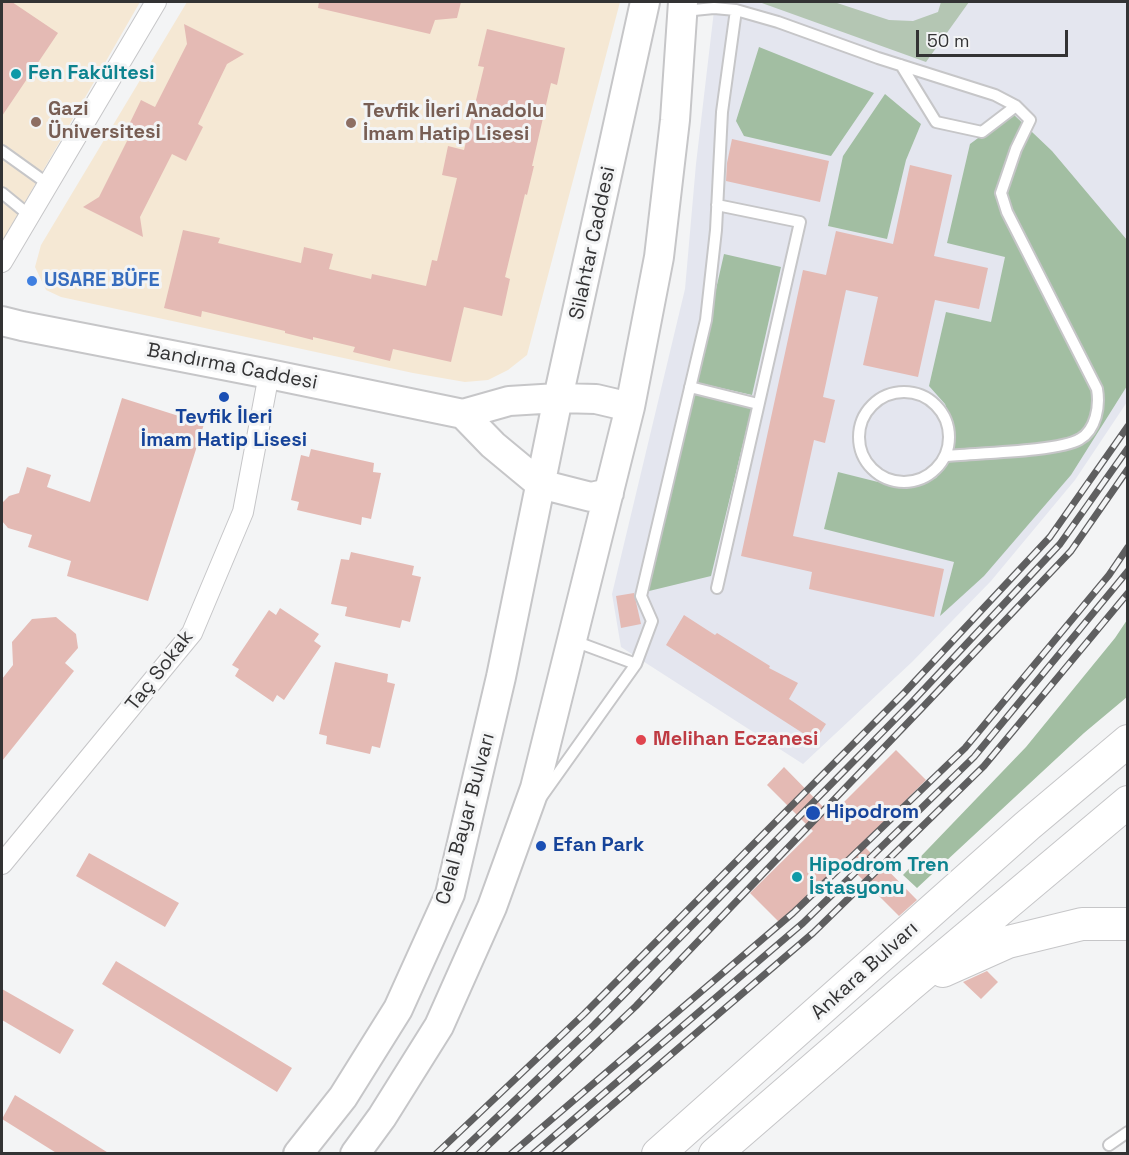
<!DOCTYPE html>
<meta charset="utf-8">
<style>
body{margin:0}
#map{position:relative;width:1129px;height:1155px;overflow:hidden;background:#f3f4f5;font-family:"Space Grotesk",sans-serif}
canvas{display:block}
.frame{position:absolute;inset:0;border:3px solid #333334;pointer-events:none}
.scale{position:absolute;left:916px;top:30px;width:152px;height:27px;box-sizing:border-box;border:3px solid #333334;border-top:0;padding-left:8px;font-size:18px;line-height:21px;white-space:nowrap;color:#333334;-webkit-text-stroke:4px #f3f4f5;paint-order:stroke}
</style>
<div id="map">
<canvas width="1129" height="1155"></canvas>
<div class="frame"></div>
<div class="scale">50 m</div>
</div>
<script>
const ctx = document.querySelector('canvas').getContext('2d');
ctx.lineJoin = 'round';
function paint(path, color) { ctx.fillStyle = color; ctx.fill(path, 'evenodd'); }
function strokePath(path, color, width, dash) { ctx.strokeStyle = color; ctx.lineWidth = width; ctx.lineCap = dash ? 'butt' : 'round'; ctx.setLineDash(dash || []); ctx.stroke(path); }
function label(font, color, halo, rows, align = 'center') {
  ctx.font = font + ' "Space Grotesk",sans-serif'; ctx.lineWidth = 6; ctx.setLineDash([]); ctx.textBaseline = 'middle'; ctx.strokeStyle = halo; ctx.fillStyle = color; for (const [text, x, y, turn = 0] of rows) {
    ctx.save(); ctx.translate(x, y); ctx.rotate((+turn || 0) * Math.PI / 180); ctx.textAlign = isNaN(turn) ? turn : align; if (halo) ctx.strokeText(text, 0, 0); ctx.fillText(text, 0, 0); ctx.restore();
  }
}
const built = new Path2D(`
 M715,2h412v400l-52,78 -84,101 -79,81 -109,102 -182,-117 -9,-53 73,-305 11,-125z`);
const education = new Path2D(`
 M2,2h138l-138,240z
 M187,2h433l-93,353 -19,15 -20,10 -23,2 -52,-9 -352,-76 -15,-7 -11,-23 6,-22z`);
const green = new Path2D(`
 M759,2h75l55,18 24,1 25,-9 3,-10h28l-43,60z`);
const forest = new Path2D(`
 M759,47l115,46 -43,63 -87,-20 -8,-15z
 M885,94l36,30 -15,36 -19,79 -59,-13 15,-70z
 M1012,113l40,38 75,89v146l-56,89 -87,101 -44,40 14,-54 -130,-33 14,-57 68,17 30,-11 17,-26 2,-22 -10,-26 -16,-18 17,-74 45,10 14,-65 -58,-14 23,-99z
 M724,254l57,13 -29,128 -57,-13z
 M694,392l58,14 -41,170 -66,16z
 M1127,620v77l-43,36 -167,155 -14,-13 123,-128 89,-109z`);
const building = new Path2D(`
 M2,2h10l46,31 -56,83z
 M319,2h142l-4,16 -22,2 -5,14 -112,-26z
 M184,24l60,30 -17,10 -29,60 5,3 -17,34 -14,-7 -32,63 3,20 -60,-30 16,-10 30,-60 -5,-2 17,-35 14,7 32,-63z
 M487,29l78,19 -8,37 -6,-2 -19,83h2l-7,29 -2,-1 -20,83 5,2 -8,37 -38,-9 -13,55 -58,-13 -3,12 -37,-9 2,-5 -42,-10v3l-28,-7v-2l-83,-20 -1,6 -37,-9 19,-78 37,8 -2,5 83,20 3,-16 29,7 -4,15 42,10 1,-5 54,12 6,-26 5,1 20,-83 -15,-3 6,-29 16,4 20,-83 -6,-1z
 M732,139l97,22 -9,41 -94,-21 1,-18z
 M910,165l42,10 -18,81 54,12 -9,41 -44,-9 -17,77 -55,-12 15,-68 -32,-7 -23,107 12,3 -10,43 -11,-3 -21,96 151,33 -10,48 -125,-28 3,-17 -71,-16 62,-286 23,5 10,-44 57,13z
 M122,398l82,26 -56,177 -81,-25 4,-15 -43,-14 4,-12 -24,-7 -6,-7v-18l7,-7 10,-3 8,-26 24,8 -4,12 43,15z
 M311,449l63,14 -1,9 8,1 -10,46 -9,-2 -1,8 -64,-15 2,-8 -8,-2 10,-45 8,2z
 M351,552l63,14 -2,9 9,2 -11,45 -8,-2 -2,8 -55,-12 2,-9 -16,-3 10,-45 8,1z
 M634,593l7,31 -20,4 -5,-32z
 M280,608l39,26 -5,7 7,5 -37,54 -7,-5 -4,7 -38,-26 4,-7 -7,-4 37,-55 7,5z
 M684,615l31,20 2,-2 53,33 -1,2 29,15 -9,16 37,25 -11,17 -149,-96z
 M56,617l20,17 2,14 -13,15 9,8 -72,90v-82l11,-14 -1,-23 20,-23z
 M335,662l53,12 -1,8 8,2 -15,64 -8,-2 -2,8 -44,-10 1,-8 -8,-2z
 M896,750l30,30 -64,64 55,56 -18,16 -56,-56 -63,63 -30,-30 63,-62 -46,-46 17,-18 47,48z
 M89,853l90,50 -14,24 -89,-51z
 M116,961l176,107 -15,24 -175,-108z
 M987,971l11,11 -17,17 -18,-17z
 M2,989l72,41 -14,24 -58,-34z
 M15,1095l44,27 51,32h-52l-56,-35z`);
const service = new Path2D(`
 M684,11l30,-3 22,2 42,12 100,36 117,37 21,11 14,14 -14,29 -15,44 6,19 90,177c3,17 -1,41 -17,50 -21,13 -106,14 -135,17
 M901,65l35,57 46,10 34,-26
 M2,151l46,33
 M2,193l27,22
 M690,387l68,17
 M859 437a45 45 0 1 1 90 0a45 45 0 1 1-90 0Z
 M717,588l83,-366 -83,-17
 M574,641l62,23
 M542,796l94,-132 16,-43 -11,-25 65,-276 10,-90 6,-118 14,-102
 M1109,1145l19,-13`);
const minor = new Path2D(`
 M2,262l154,-260
 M2,864l190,-231 51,-121 26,-138`);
const secondary = new Path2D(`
 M2,321l20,5 247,48 194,40 46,-13 49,-3 38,1 34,8 -95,381 -43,119 -53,119 -57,91 -27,37
 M630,407l29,-150 16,-137 8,-118
 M463,414l30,31 47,39 51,13 18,-4
 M298,1154l45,-57 55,-88 52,-115 51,-217 57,-279 87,-396`);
const primary = new Path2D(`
 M943,971l65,-29 74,-18h46
 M658,1154l369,-328 101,-85
 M715,1154l194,-168 219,-184`);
const rail = new Path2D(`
 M436,1154l148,-140 320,-321 146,-156 78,-111
 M458,1154l136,-129 319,-324 147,-157 68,-96
 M479,1154l157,-148 285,-297 150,-158 57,-82
 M511,1154l282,-241 172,-165 144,-173 19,-28
 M533,1154l270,-231 171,-166 154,-186
 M555,1154l258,-221 171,-167 144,-173`);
const markers = [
 [16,74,6,"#0f9aa8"],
 [36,122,6,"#8d6e63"],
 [351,123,6,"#8d6e63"],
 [32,281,6,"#3f7fe0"],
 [224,397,6,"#1a4fb4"],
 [641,740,6,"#e0444e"],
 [813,813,8,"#1a4fb4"],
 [541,846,6,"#1a4fb4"],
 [797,877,6,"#0f9aa8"]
];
const cultureNames = [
 ["Fen Fakültesi",28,74],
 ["Hipodrom Tren",809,866],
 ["İstasyonu",809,889]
];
const educationNames = [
 ["Gazi",48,110],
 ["Üniversitesi",48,133],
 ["Tevfik İleri Anadolu",363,112],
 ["İmam Hatip Lisesi",363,135]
];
const streetNames = [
 ["Silahtar Caddesi",593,243,-78],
 ["Bandırma Caddesi",232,367,11],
 ["Taç Sokak",160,671,-52],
 ["Celal Bayar Bulvarı",466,819,-75],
 ["Ankara Bulvarı",865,971,-42]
];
const shopNames = [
 ["USARE BÜFE",44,281]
];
const transitNames = [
 ["Tevfik İleri",224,418,"center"],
 ["İmam Hatip Lisesi",224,441,"center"],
 ["Hipodrom",826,813],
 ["Efan Park",553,846]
];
const healthNames = [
 ["Melihan Eczanesi",653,740]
];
paint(built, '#e4e6ef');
paint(education, '#f5e8d4');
paint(green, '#b4c6b3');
paint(forest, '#a2bea2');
paint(building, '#e4bab4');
strokePath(service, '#c6c6c8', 14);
strokePath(minor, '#c6c6c8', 22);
strokePath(secondary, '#c6c6c8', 32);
strokePath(primary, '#c6c6c8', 34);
strokePath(service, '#fff', 10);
strokePath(minor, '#fff', 20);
strokePath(secondary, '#fff', 28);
strokePath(primary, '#fff', 32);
strokePath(rail, '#5f5f60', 7);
strokePath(rail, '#f3f4f5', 4.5, [14]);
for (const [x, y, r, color] of markers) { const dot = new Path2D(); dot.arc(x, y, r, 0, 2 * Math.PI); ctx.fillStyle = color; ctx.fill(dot); strokePath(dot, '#f3f4f5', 2); }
label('bold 20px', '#0d838f', '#f3f4f5', cultureNames, 'left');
label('bold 20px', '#785e54', '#f3f4f5', educationNames, 'left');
label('20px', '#333334', '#f3f4f5', streetNames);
label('bold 20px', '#366cbe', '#f3f4f5', shopNames, 'left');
label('bold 20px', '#164399', '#f3f4f5', transitNames, 'left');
label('bold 20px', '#be3a42', '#f3f4f5', healthNames, 'left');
</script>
